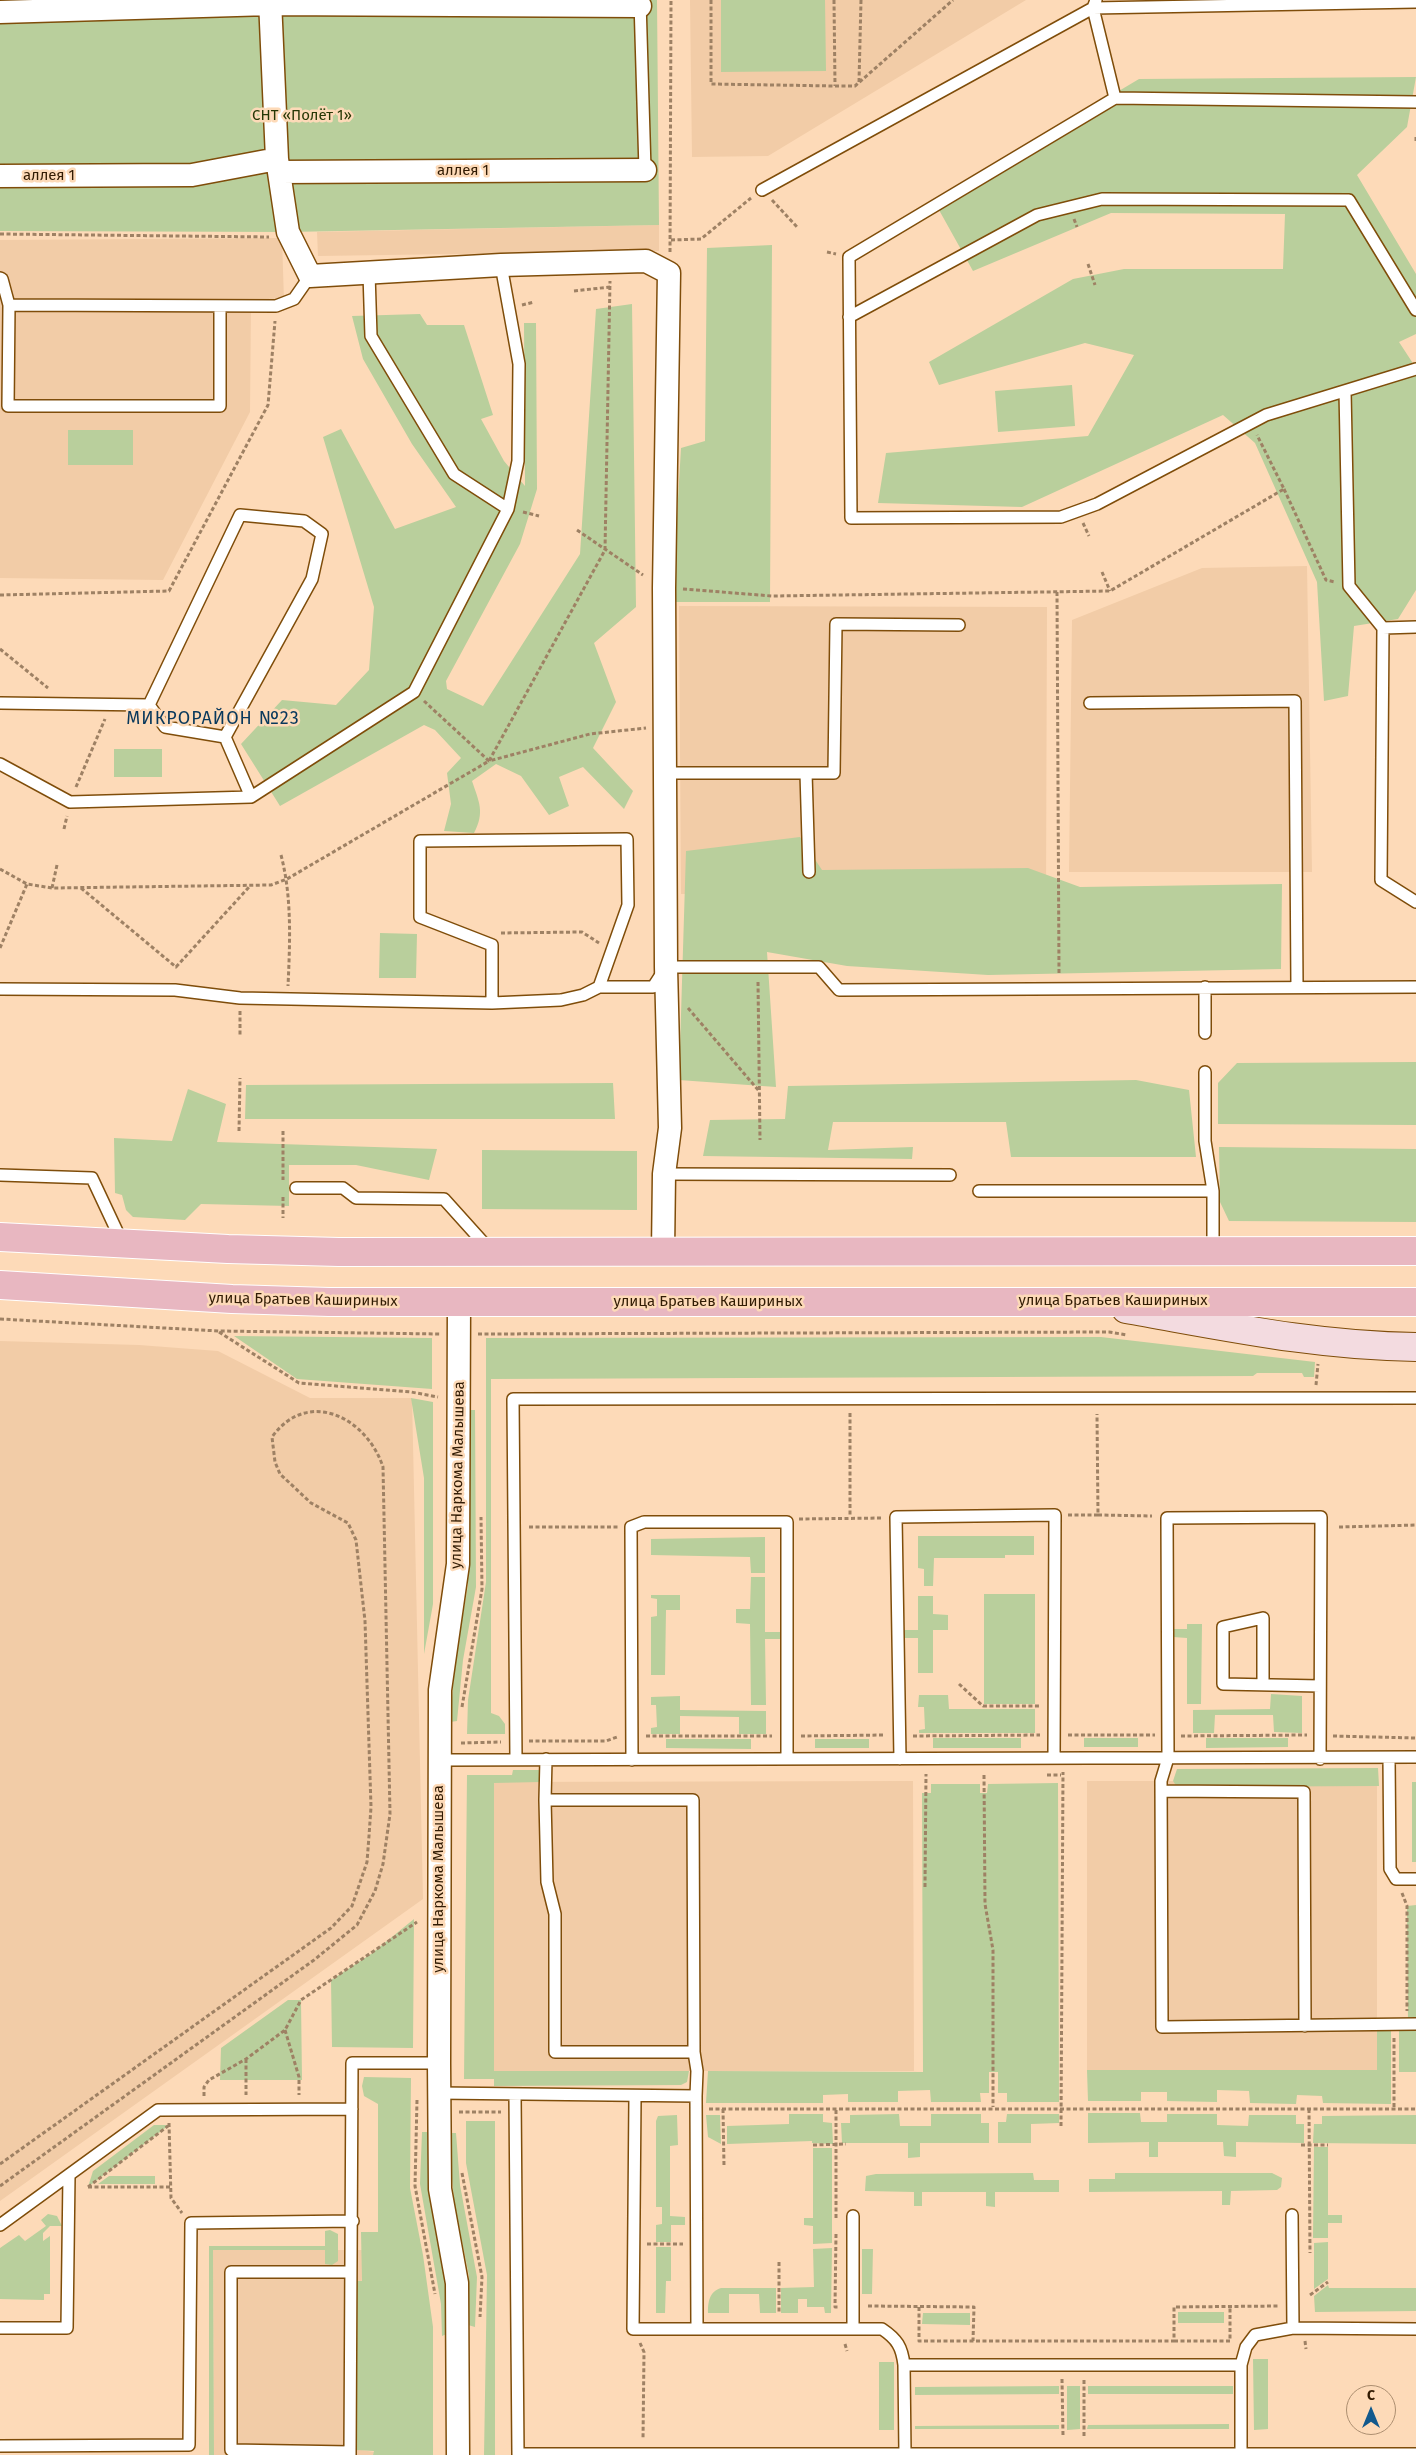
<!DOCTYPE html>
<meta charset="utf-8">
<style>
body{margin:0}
#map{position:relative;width:1416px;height:2455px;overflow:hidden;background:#fddab8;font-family:"Fira Sans",sans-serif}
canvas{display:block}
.north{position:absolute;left:1346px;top:2385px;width:50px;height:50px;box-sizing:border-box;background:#fddab8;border:1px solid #ac8e70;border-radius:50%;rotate:0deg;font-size:14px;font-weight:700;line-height:20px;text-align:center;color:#321c04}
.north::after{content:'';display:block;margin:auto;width:18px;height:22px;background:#12598d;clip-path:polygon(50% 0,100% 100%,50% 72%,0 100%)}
</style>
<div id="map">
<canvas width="1416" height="2455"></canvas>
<div class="north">С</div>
</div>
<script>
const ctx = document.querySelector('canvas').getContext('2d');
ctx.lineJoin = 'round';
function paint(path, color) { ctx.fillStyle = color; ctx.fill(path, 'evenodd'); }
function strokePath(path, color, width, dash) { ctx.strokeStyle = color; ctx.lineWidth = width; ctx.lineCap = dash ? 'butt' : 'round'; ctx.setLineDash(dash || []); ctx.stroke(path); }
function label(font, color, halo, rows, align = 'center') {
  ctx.font = font + ' "Fira Sans",sans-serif'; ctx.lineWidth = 5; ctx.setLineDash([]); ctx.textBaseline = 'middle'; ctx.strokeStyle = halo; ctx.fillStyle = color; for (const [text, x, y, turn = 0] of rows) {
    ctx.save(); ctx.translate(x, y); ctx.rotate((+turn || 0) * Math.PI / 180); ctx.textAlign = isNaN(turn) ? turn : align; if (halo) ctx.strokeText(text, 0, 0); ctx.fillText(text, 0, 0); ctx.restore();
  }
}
const built = new Path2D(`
 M690,0h336l-258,156 -76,1z
 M659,225v26l-341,5 -1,-24z
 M282,238l2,63h-33l-1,111 -87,168 -163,-2v-338z
 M1307,566l5,306h-243l3,-252 130,-52z
 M679,606l368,1 -1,289 -365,-2z
 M0,1341l139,4 79,6 92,47h102l11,501 -423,302z
 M913,1781l1,290h-420v-289z
 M1087,1781h290v289h-290z
 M213,2250h149l-1,200 13,2 -1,3h-159z`);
const green = new Path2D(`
 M0,0h657l2,225 -371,7 -288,-1z
 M721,0h104l1,71 -105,1z
 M1416,77l-9,50 -50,48 59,99v60l-17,8 17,26v222l-18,29 -44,7 -6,70 -24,5 -7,-119 -62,-139 -32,-28 -201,92 -144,-4 8,-50 202,-17 46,-81 -49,-12 -146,42 -10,-23 144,-83 51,-10h159l2,-55 -174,-1 -138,58 -39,-70 205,-122z
 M772,245l-2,357h-98l9,-154 24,-7 2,-193z
 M632,304l4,303 -42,36 22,59 -23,46 40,43 -9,18 -41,-42 -24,10 10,29 -20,9 -28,-39 -25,-12 -24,17c7,21 13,31 2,52l-30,-2 7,-27 -4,-31 14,-15 -26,-28 -11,-5 -144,81 -39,-62 41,-44 54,5 33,-35 5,-63 -51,-170 18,-8 54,100 61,-22 -44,-63 -49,-85 -11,-43 68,-2 7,11h37l29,90 -12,4 23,42 21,25 -1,-163h12l1,166 -17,55 -74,137 1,8 36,17 97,-152 16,-245z
 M1072,385l3,41 -77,6 -3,-41z
 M68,430h65v35h-65z
 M114,749h48v28h-48z
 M800,837l22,33 206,-2 52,19 202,-3 -1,85 -293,6 -141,-9 -80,-14 9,135 -97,-7 7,-229z
 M380,933l37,1 -1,44h-37z
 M1416,1062v63l-198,-1v-41l19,-20z
 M1136,1080l53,10 7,67h-185l-5,-35h-173l-5,28 85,-3 -1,12 -209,-3 7,-36 75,-1 3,-33z
 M613,1083l2,36h-370l1,-34z
 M188,1089l38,15 -9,38 220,7 -8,31 -73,-15h-67v41l-88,-2 -16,16 -52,-3 -7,-7 -4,-15 -7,-2 -1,-55 58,3z
 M1219,1147l197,2v73l-187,-1 -9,-19z
 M482,1150l155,1v59l-155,-1z
 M234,1336l198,2v51l-135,-10z
 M1101,1337l214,25 -1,15h-10l-2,-4h-45l-4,3 -762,3v334l8,3 6,8v10h-38l1,-34 18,-118v-244z
 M411,1398l22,4v202l-9,50v-176z
 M468,1410h7l1,177 -13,73 -6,61 -7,1 5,-60 13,-77z
 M918,1536h116v19h-29v3h-71l-1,28h-9v-17l-6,-1z
 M765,1537v36h-14l-1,-16 -99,-2v-16z
 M751,1577h14v55h15v7h-15l1,66h-15l-1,-81 -14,-1v-14h14z
 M984,1594h51v110h-51z
 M651,1595h29v15h-14l-1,65h-14v-58l6,-1v-17l-6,-1z
 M918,1596h15v18l15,1v15h-15v43h-15v-35h-14v-8h14z
 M1187,1624h15l-1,80h-14v-66l-14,-1v-8h14z
 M1271,1694l31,2v37l-28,-1 -1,-17h-58l-1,18h-21v-23l77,-1z
 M919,1695h29l1,14h86v24h-116v-3l6,-1 -1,-22h-6z
 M680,1696v14l86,1v23h-27v-17l-59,-1v18h-29v-6l6,-1 -1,-22h-5v-8z
 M933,1738h88v10h-88z
 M1084,1738h54v9h-54z
 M1206,1738h82v9l-82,1z
 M666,1739h85v10l-85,-1z
 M815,1739h54v9h-54z
 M1378,1768l1,18 -202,1 -4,-6 4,-12z
 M513,1770h26l1,12 -46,1v288h195l-2,11 -6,3 -187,1v-7h-30l3,-304h45z
 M1412,1782h4v80h-4z
 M1058,1783l1,319h-52v-9h-9v-21h-9v21h-9l1,9h-50l-1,-12 -32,1v11h-50v-8l-25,1v8h-117l2,-32 215,1 -1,-279h9v-9h49v9h7l1,-9z
 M1416,1905v114h-8l-1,-113z
 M414,1919l-1,129 -81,-1 -1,-67 40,-26z
 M288,2000h13l1,80h-82l1,-32z
 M1399,2029h17v43h-17z
 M1377,2030h14v74l-68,-1 -1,-7 -25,-1 -1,9 -46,-1 -1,-12 -32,-1v12l-50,-1v-9h-26v9h-53l-1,-31h290z
 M364,2077l47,1 -1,110 13,67 10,72v128h-60l1,-4 -17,-1v-169h5l-1,-49h17v-128l-14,-8 -2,-10z
 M1088,2113h52l1,9h26v-8h50v11l31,1 1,-11h47v9h8v19l-68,-1v15l-12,-1 -1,-14h-65v15h-9v-15l-61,1z
 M789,2114h34v8l9,1 1,21 -21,-1v-2l-85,3v-18l62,-2z
 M899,2114l1,12h31v-12h50v9h8v20h-69v14l-12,1v-15h-66l-1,-20h9v-8z
 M1007,2114h52v9l-28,1v19h-33v-21h8z
 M677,2115l1,30 -8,1v70l15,1v8h-14v17h-15v-17l6,-1v-17h-6v-86l2,-5z
 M706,2115h14l1,29 -13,-7z
 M1416,2115v29l-103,-1 1,-19h8v-8z
 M466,2121h29v334h-11l3,-180 -21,-112z
 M154,2125h15l-81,62 5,-16z
 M422,2132h7l-1,52 19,110 2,39 -7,3 -1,-32 -21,-120z
 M448,2133h8l4,52 17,92 -2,50 -7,-2v-6l1,-43 -15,-75z
 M1314,2147h14v68h14v8h-14v15h-15z
 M813,2148h19v95l-19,1v-18l-9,-1v-7h9z
 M1033,2173l1,7h25v12h-64v15l-9,-1v-14h-64v14h-8v-14l-49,-1 1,-15 10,-2z
 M1115,2173h157l10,5 -1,9 -4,3 -46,1 -1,14h-8v-14l-133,1v-13h26z
 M109,2176h46v8h-57z
 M48,2214l9,2 5,10h-12l-7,7v8l7,-5v58h-6v6l-44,-1v-51l19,-13 6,6 21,-15 -5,-6z
 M330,2230l8,4v27l-6,4 -7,-1v-14h-112l1,205h-5v-209h116v-15z
 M1328,2242v37l-14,10v-46z
 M656,2247h15v34h-5l-1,32h-9z
 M832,2248l-1,65h-6l-1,-6h-17v-8h-9v14h-17v-25l33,-1 -1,-38z
 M862,2249h11l-1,45h-10z
 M1328,2285l1,3h87v23l-101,1 -1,-16z
 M721,2288h55v25h-16l-1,-19h-30v19h-21c0,-11 1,-21 13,-25z
 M1178,2312h46v11h-46z
 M923,2313h47v12l-48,-1z
 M1253,2359h15v70l-14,1z
 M879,2362h15v68h-15z
 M1059,2386v8l-144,1v-8z
 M1067,2386h13v43l-13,1z
 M1088,2386h145v8h-145z
 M1229,2424v5h-142l1,-4z
 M1059,2425v4h-144v-3z`);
const path = new Path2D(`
 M711,0v84l124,2h20l98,-86
 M834,0l1,86
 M859,82l2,-82
 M1416,137v4
 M772,200l25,27
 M1074,219l3,8
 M0,234l269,3
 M671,240l30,-1 50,-41
 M670,252l1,-252
 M827,252l9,2
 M1088,264l7,21
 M574,291l36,-4
 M522,305l12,-3
 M1284,489l42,91 9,2
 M523,512l16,4
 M1083,523l6,13
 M577,530l66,45
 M1102,572l8,19
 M683,589l89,7 338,-5 174,-102 -27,-54
 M1057,592l2,382
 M0,595l169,-4 99,-186 7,-84
 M0,649l48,39
 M424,701l65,60 101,-27 56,-6
 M76,787l29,-68
 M64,829l3,-13
 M281,855c11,42 9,87 7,131
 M0,869l27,15 25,4 219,-3 16,-6 202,-118 116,-211 5,-269
 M52,888l5,-23
 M81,888l95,79 74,-81
 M501,933l81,-1 17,11
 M0,948l27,-64
 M758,982l2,158
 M688,1008l71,83
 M240,1011v26
 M239,1131l1,-53
 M283,1131v49
 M283,1197v21
 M0,1319l219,12 221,3
 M219,1332l80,51 112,9 27,5
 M478,1334l631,-2 18,3
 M1316,1385l2,-21
 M850,1413v104
 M1068,1515h30l-1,-101
 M1098,1515l54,1
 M799,1519l84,-1
 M529,1527h89
 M1339,1527l77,-2
 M959,1684l24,22h57
 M462,1707l20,-118 -1,-72
 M1068,1735h87
 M646,1736h126
 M801,1736l84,-1
 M913,1736l127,-1
 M1181,1736l126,-1
 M1333,1736l83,2
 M529,1741h77l11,-4
 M461,1743l40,-1
 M984,1775l1,129 8,46v157
 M1047,1775h14
 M925,1887l1,-113
 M1402,1893l5,13v105
 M285,2030l14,47v18
 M1394,2038v71
 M246,2059v36
 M204,2096v-9l5,-7 37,-21 39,-29 16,-30 116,-78
 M417,2100l-2,86 20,108
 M709,2109h707
 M723,2109l1,57
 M1309,2109l1,144
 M459,2112h42
 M169,2123l2,75 11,15
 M1061,2126l2,-354
 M813,2145l33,-1
 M1301,2145h27
 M0,2164l331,-236 21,-22 15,-44 2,-26 2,-29 -6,-186 -9,-81 -8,-17 -37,-20 -31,-29 -5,-12 -3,-25c36,-50 95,-19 111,30l7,347 -7,50 -8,27 -18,34 -43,35 -314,226
 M462,2173l20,104 -2,40
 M88,2187l80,-61
 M88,2187h84
 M836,2218v-110
 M836,2234l-1,73h4
 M647,2244h36
 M779,2262v52
 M1310,2295l18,-13
 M868,2306l106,1 -1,34h201v-34l105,-1
 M919,2307v34h54
 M1174,2341h56v-34
 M1305,2341l1,8
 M640,2343l4,9 -1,87
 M845,2344l2,7
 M1062,2379l1,56
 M1084,2436v-57`);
const lane = new Path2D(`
 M1096,0l-3,8 22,90
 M640,1l5,169
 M1416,102l-301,-4 -266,159 2,261 210,-1 36,-13 169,-89 150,-46
 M762,190l331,-182 323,-6
 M369,273l2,63 83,138 54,35
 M0,278l2,1 7,26 267,1 18,-7 16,-23
 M9,305l-1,101h212v-100
 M849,317l188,-102 65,-16 247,1 67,110
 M1345,391l4,195 34,42 -2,252 35,22
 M1383,628l33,-1
 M0,703l149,2 16,22 60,10 26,60
 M1090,703l205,-2 2,286
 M149,705l91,-190 64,6 18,13 -10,45 -87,158
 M0,764l70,38 181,-5 163,-105 94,-183 10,-48 1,-97 -18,-99
 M665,773h169l2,-149 123,1
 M806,773l3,99
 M1205,987v46
 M0,989l175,1 65,8 252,5 69,-3 22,-5 16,-8h54l13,-20h153l20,23 577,-3
 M492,1003v-58l-72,-28v-76l207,-2 1,66 -29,82
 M1205,1072v69l8,50v60
 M664,1174l286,1
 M0,1175l92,3 30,64
 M296,1188h47l13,10 88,1 45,50
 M979,1191h234
 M1263,1684v-66l-40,9v57l97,2
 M1389,1758l1,111 6,10h20
 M516,1759l-3,-360 903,-1
 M900,1759l-4,-242 159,-2 -1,243
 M1320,1759l1,-242 -154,1 1,240 -7,23 1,246 254,-3
 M440,1760l976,-3
 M632,1760l-1,-233 13,-5h143v237
 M1161,1791l143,1 1,234
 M545,1800l1,-41
 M694,2052h-139v-138l-8,-32 -2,-82h148l1,252 3,19 -1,25
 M439,2093l257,3 1,233
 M515,2095l3,359h898
 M635,2097l-2,232h249c15,10 20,18 22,36h337l5,-18 9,-12 38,-7 123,1
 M1292,2215l1,113
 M853,2216v112
 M0,2225l158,-115 194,-1
 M0,2328h67l2,-153
 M904,2365l1,89
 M0,2446l189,-1 2,-222 162,-2
 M350,2452l-119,-2v-178h120
 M1241,2454v-89
 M350,2455l2,-392h87`);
const street = new Path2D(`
 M270,0l7,159 11,73 22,44 191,-11 145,-4 23,12 -5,315 2,379 4,161 -6,46 -1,78
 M0,12l270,-8 370,2
 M280,172l365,-2
 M0,176l192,-1 85,-16
 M458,2455l-1,-172 -17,-94 -1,-126 1,-373 18,-126 1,-262`);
const secondary = new Path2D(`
 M1126,1309c98,17 190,37 290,38`);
const primary = new Path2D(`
 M0,1237l228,12 111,3 1077,-1
 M0,1285l232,14 97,3h1087`);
const parkNames = [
 ["СНТ «Полёт 1»",302,116]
];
const streetNames = [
 ["аллея 1",463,171],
 ["аллея 1",49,176],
 ["улица Братьев Кашириных",303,1300,1],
 ["улица Братьев Кашириных",1113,1301],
 ["улица Братьев Кашириных",708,1302],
 ["улица Наркома Малышева",458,1475,-89],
 ["улица Наркома Малышева",439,1879,-90]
];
const quarterNames = [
 ["МИКРОРАЙОН №23",213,719]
];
paint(built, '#f2cca7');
paint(green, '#b9cf9c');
strokePath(lane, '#7f4d0a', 14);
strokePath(street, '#7f4d0a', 25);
strokePath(secondary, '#7f4d0a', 30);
strokePath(primary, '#fff', 30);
strokePath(path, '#9e8164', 3, [4, 2.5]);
strokePath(lane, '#fff', 11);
strokePath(street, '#fff', 22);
strokePath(secondary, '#f3dbe0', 28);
strokePath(primary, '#e8b7c1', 28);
label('15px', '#273806', '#fddab8', parkNames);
label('15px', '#321c04', '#fddab8', streetNames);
ctx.letterSpacing = '1px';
label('18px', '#08385c', '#fddab8', quarterNames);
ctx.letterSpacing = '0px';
</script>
